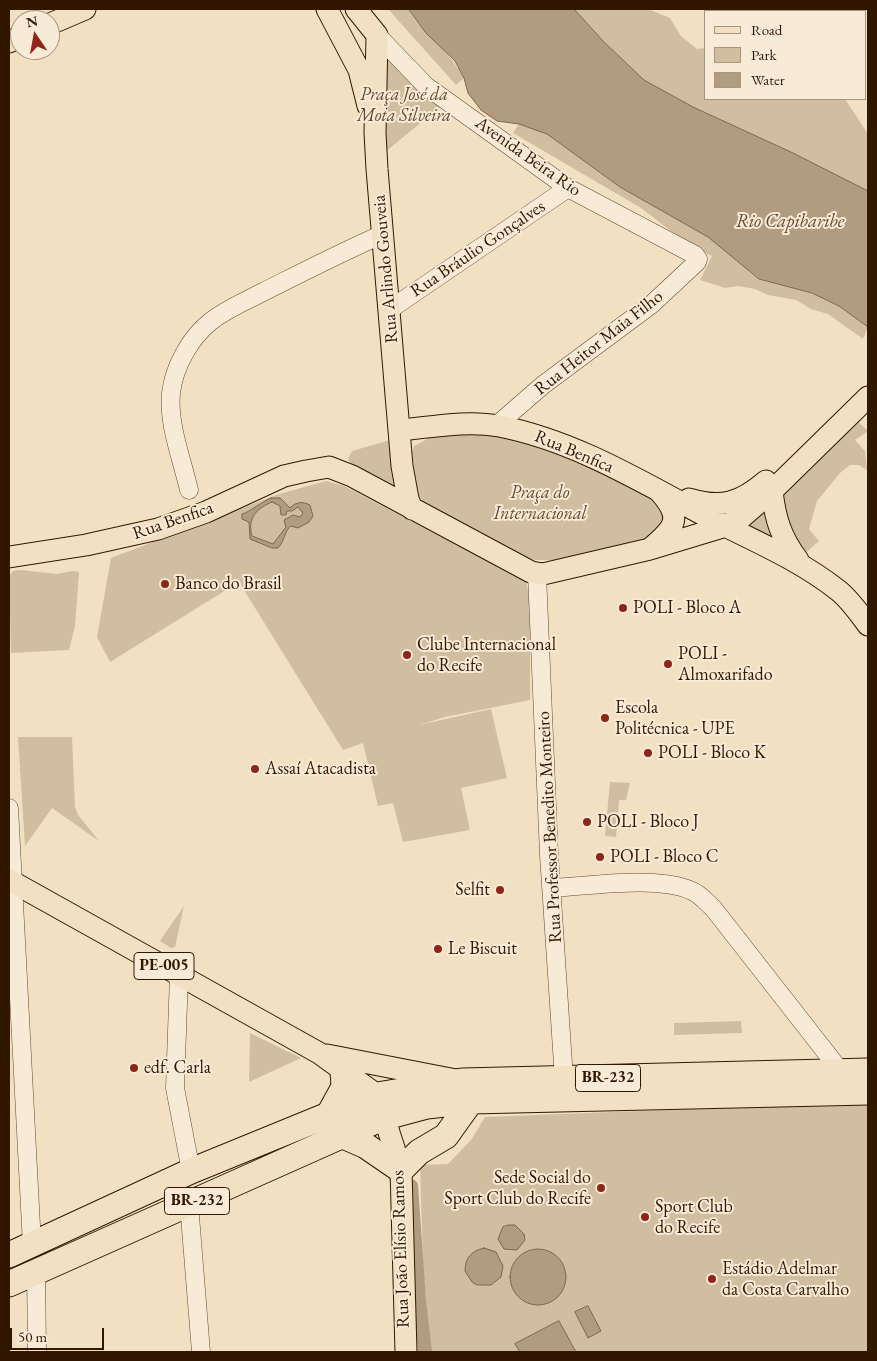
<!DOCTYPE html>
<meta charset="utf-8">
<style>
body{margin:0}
#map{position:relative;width:877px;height:1361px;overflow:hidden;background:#f2e0c2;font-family:"EB Garamond",serif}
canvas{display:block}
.frame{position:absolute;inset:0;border:10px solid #321700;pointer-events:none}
.legend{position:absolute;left:704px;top:10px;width:162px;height:90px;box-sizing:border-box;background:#f7ebd7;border:1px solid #a89681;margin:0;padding:6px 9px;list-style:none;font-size:15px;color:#321700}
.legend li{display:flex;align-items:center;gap:10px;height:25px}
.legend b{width:25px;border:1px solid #a89681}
.north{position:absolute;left:10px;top:10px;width:50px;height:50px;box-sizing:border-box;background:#f7ebd7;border:1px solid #a89681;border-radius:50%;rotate:348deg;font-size:14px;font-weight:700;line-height:20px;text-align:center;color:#321700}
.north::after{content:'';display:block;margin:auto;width:18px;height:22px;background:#8f2418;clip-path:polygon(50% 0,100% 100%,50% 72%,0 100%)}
.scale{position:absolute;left:10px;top:1328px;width:94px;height:22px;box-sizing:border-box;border:2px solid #321700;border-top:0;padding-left:6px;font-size:15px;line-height:18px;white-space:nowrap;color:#321700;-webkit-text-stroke:4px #f7ebd7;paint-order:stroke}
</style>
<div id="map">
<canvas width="877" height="1361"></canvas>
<div class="frame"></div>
<ul class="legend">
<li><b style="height:6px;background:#f2e0c2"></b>Road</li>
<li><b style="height:14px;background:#d1bea1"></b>Park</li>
<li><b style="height:14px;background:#b19c80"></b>Water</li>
</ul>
<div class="north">N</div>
<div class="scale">50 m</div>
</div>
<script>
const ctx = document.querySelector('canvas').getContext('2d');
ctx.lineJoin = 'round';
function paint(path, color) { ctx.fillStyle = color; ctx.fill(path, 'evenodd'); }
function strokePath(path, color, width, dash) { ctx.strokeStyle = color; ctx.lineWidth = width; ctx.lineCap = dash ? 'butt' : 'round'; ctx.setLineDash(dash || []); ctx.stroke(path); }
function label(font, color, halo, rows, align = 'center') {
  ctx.font = font + ' "EB Garamond",serif'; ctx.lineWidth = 4; ctx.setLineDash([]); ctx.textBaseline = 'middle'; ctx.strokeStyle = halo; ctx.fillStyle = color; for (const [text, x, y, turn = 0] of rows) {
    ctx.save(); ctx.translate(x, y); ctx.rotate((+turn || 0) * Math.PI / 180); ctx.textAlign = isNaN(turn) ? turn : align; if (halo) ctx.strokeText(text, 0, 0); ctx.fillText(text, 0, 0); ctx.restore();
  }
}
const green = new Path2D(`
 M388,9h21c17,24 41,44 55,69l-8,7z
 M574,9h74l22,9 11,18 16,13 9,-1v51h139l23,35v57l-75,-38 -100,-46 -49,-27 -41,-39z
 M384,54l57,52 -57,47z
 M519,124l28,10 73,53 88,50 51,42 53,14 27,13 29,21 -5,12 -35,-25 -17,-5 -15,-9 -28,-5 -13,-6 -17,-3 -13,2 -25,-8 12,-24 -19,-8 -52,-40 -128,-75z
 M854,418l14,13 -13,9 10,11 2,19 -8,-5h-9l-10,8 -23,28 -8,28 10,12 -19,17 -25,-58z
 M459,432l77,8 125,63 5,4 -5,29 -100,24h-25l-9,-2 -103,-55 -7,-10 -5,-40 2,-7 15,-8z
 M390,440l7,50 -46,-26 -3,-5 4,-8z
 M326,481l18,5 182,95 4,21v98l-85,17 -26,8 72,-16 16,69 -46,10 9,42 -67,12 -10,-39 -15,3 -15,-63 -20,7 -104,-168 -129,80 -13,-25 14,-79 168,-64z
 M767,508l14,35 -46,-18z
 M21,570l36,4 15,-3 7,1 -4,54 -6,24 -58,3 -2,-77 4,-5z
 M18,737h54l3,70 3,8 21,26 -47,-33 -27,38z
 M610,782l20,1 -4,17h-7l-3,37 -11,-1z
 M184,906l-9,41 -4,1 -11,-7z
 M741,1021l1,12 -68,2v-12z
 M250,1033l51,25 -52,24z
 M868,1102v250h-437l-8,-84 -3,-103 28,-1 23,-24 14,-23z`);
const water = new Path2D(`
 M409,9h165l29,32 41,39 49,27 100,46 75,38v136l-29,-21 -27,-13 -53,-14 -51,-42 -88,-50 -73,-53 -28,-10 -22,-3 -16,-11 -13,-17 -4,-15 -9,-17 -29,-28z
 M271,498h9l10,10c6,-6 12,-7 20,-3l3,11 -4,6 -11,6 -7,-2c-7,5 -6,15 -13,22h-6l-22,-9 -1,-17 -7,-3v-5c6,-1 21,-13 29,-16zM272,502l8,4 1,9h5l1,-4h5l6,-4 5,6 -3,4 -7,-2 -9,5 2,7 -13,17 -21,-8c-5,-18 5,-28 20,-34z
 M509,1225h6l9,9 1,6 -8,10 -13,-1 -6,-10 5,-12z
 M484,1248l12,4 7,14 -2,11 -10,8h-14l-5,-3 -7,-11c0,-13 6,-20 19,-23z
 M510 1277a28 28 0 1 1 56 0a28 28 0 1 1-56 0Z
 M588,1306l13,25 -13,7 -13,-26z
 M559,1321l17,31h-56l-5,-8z`);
const canal = new Path2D(`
 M411,1186l8,114 6,52`);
const minor = new Path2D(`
 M377,35l49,51 142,102 127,67 3,4 -1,3 -45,42 -109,81 -46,40
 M389,310l179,-122
 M189,490c-7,-31 -21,-65 -18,-97 3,-26 19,-55 39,-71 16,-13 36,-21 53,-30 40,-20 79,-40 120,-58
 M537,574l12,281 15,224
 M9,808l23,437
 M552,888c38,-2 107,-13 140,3 8,3 14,11 21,17l133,170
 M179,975l-4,113 16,83
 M189,1204l12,148
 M36,1271l1,81`);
const major = new Path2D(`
 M327,9l32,61 9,36
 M356,9l21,26 -2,98 2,36 25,297 6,33 4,10
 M50,24l35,-15
 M9,42l11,-5
 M401,430c31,-3 66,-10 98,-4 78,15 148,59 218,96 42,21 84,39 122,69 11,9 20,22 29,34
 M772,491c3,27 9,47 26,69
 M689,499c33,10 51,4 77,-18
 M652,547c25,-21 30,-30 7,-56
 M9,557l77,-12 72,-16 48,-17 78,-36 22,-5 23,-4 23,9 179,96 12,2 107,-25 76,-23 16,-9 30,-26 96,-94
 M9,880l310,173 58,42 24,75 5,182
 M327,1055l129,25`);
const highway = new Path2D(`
 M328,1116l16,-29 -1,-17
 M341,1135l25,11 35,24 18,-18 27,-16 25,-35
 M9,1255l182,-84 186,-76 85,-14 406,-10
 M9,1284l350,-156 27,-11 41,-11 44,-5 397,-9`);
const markers = [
 [165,584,5,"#8f2418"],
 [623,608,5,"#8f2418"],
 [407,655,5,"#8f2418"],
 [668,664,5,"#8f2418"],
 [605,718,5,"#8f2418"],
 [648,753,5,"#8f2418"],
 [255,769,5,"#8f2418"],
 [587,822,5,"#8f2418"],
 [600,857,5,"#8f2418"],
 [500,890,5,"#8f2418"],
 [438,949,5,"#8f2418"],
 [134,1068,5,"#8f2418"],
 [601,1188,5,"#8f2418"],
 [645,1217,5,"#8f2418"],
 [712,1279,5,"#8f2418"]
];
const shields = [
 [164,966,60],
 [608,1078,65],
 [197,1201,65]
];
const shieldNames = [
 ["PE-005",164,966],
 ["BR-232",608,1078],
 ["BR-232",197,1201]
];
const parkNames = [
 ["Praça José da",404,95],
 ["Mota Silveira",404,116],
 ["Praça do",540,493],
 ["Internacional",540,514]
];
const streetNames = [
 ["Avenida Beira Rio",528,157,35],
 ["Rua Bráulio Gonçalves",478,249,-34],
 ["Rua Arlindo Gouveia",386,269,-95],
 ["Rua Heitor Maia Filho",599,343,-38],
 ["Rua Benfica",574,452,23],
 ["Rua Benfica",173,521,-19],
 ["Rua Professor Benedito Monteiro",550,827,-93],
 ["Rua João Elísio Ramos",401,1249,-92]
];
const poiNames = [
 ["Banco do Brasil",175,584],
 ["POLI - Bloco A",633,608],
 ["Clube Internacional",417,645],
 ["do Recife",417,666],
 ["POLI -",678,654],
 ["Almoxarifado",678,675],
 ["Escola",615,708],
 ["Politécnica - UPE",615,729],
 ["POLI - Bloco K",658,753],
 ["Assaí Atacadista",265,769],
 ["POLI - Bloco J",597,822],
 ["POLI - Bloco C",610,857],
 ["Selfit",490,890,"right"],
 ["Le Biscuit",448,949],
 ["edf. Carla",144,1068],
 ["Sede Social do",591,1178,"right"],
 ["Sport Club do Recife",591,1199,"right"],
 ["Sport Club",655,1207],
 ["do Recife",655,1228],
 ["Estádio Adelmar",722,1269],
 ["da Costa Carvalho",722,1290]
];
const waterNames = [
 ["Rio Capibaribe",790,222]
];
paint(green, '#d1bea1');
paint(water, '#b19c80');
strokePath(water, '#7e674d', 1);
strokePath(canal, '#b19c80', 14);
strokePath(minor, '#624930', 19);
strokePath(major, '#321700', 23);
strokePath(highway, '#321700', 27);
strokePath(minor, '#f7ebd7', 18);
strokePath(major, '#f2e0c2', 21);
strokePath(highway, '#f2e0c2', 25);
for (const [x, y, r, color] of markers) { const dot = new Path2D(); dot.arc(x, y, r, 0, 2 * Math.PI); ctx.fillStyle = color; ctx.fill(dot); strokePath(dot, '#f7ebd7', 2); }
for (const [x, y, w] of shields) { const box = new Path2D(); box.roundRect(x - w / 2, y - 13.5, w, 27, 4); ctx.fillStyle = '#f7ebd7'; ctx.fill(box); strokePath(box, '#321700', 1); }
label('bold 16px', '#321700', null, shieldNames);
label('italic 18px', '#624930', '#f7ebd7', parkNames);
label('18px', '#321700', '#f7ebd7', streetNames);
label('18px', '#321700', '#f7ebd7', poiNames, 'left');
label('italic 19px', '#654c33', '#f7ebd7', waterNames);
</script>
